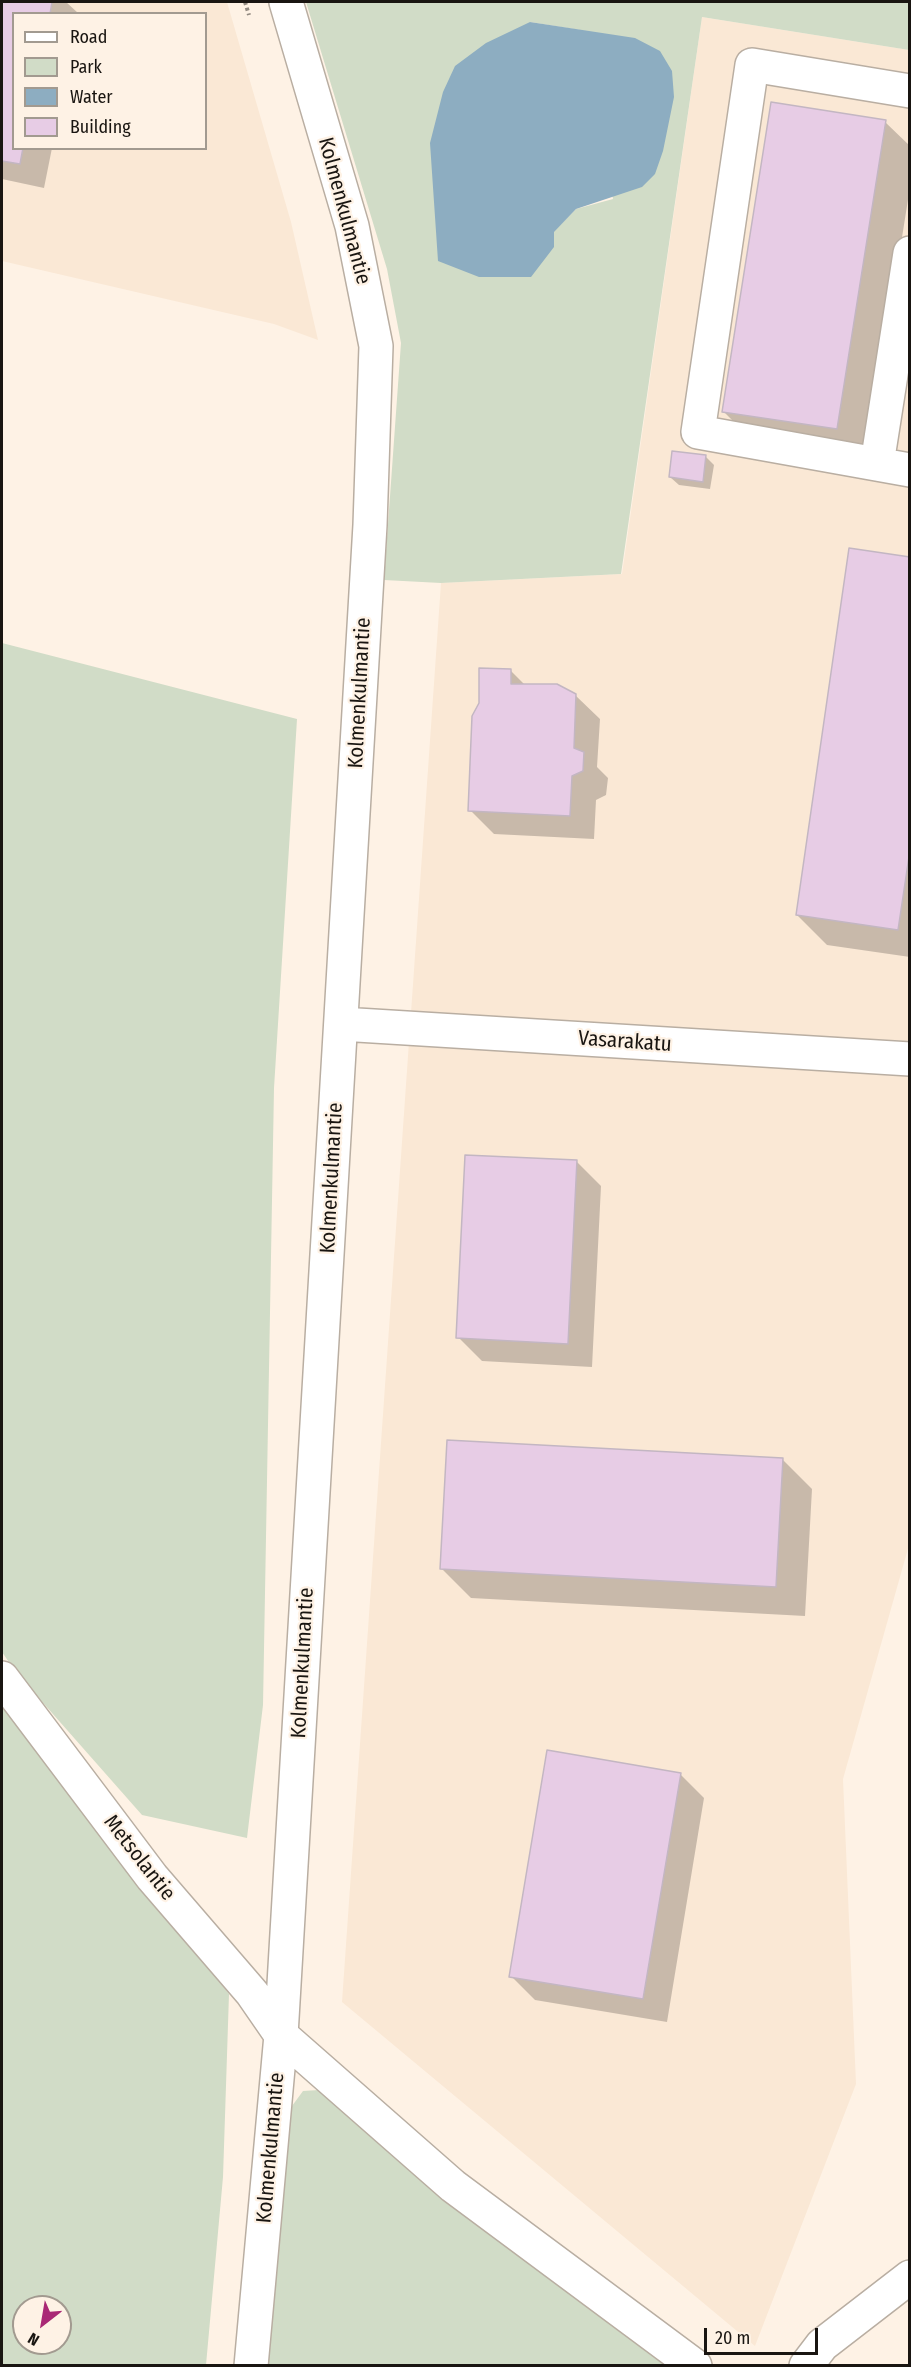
<!DOCTYPE html>
<style>
body{margin:0}
#map{position:relative;width:911px;height:2367px;overflow:hidden;background:#fef2e5;font-family:"Fira Sans Condensed",sans-serif}
canvas{display:block}
.frame{position:absolute;inset:0;border:3px solid #191511;pointer-events:none}
.legend{position:absolute;left:12px;top:12px;width:195px;height:138px;box-sizing:border-box;background:#fef2e5;border:2px solid #a29a90;margin:0;padding:8px 10px;list-style:none;font-size:18px;color:#191511}
.legend li{display:flex;align-items:center;gap:12px;height:30px}
.legend b{width:30px;border:2px solid #a29a90}
.north{position:absolute;left:12px;top:2295px;width:60px;height:60px;box-sizing:border-box;background:#fef2e5;border:2px solid #a29a90;border-radius:50%;rotate:211deg;font-size:16px;font-weight:700;line-height:24px;text-align:center;color:#191511}
.north::after{content:'';display:block;margin:auto;width:21px;height:27px;background:#a92875;clip-path:polygon(50% 0,100% 100%,50% 72%,0 100%)}
.scale{position:absolute;left:704px;top:2328px;width:114px;height:27px;box-sizing:border-box;border:3px solid #191511;border-top:0;padding-left:8px;font-size:18px;line-height:21px;white-space:nowrap;color:#191511;-webkit-text-stroke:4px #fef2e5;paint-order:stroke}
</style>
<div id="map">
<canvas width="911" height="2367"></canvas>
<div class="frame"></div>
<ul class="legend">
<li><b style="height:8px;background:#fff"></b>Road</li>
<li><b style="height:16px;background:#d1dcc7"></b>Park</li>
<li><b style="height:16px;background:#8dadc1"></b>Water</li>
<li><b style="height:16px;background:#e7cce5"></b>Building</li>
</ul>
<div class="north">N</div>
<div class="scale">20 m</div>
</div>
<script>
const ctx = document.querySelector('canvas').getContext('2d');
ctx.lineJoin = 'round';
function paint(path, color) { ctx.fillStyle = color; ctx.fill(path, 'evenodd'); }
function strokePath(path, color, width, dash) { ctx.strokeStyle = color; ctx.lineWidth = width; ctx.lineCap = dash ? 'butt' : 'round'; ctx.setLineDash(dash || []); ctx.stroke(path); }
function label(font, color, halo, rows, align = 'center') {
  ctx.font = font + ' "Fira Sans Condensed",sans-serif'; ctx.lineWidth = 4.5; ctx.setLineDash([]); ctx.textBaseline = 'middle'; ctx.strokeStyle = halo; ctx.fillStyle = color; for (const [text, x, y, turn = 0] of rows) {
    ctx.save(); ctx.translate(x, y); ctx.rotate((+turn || 0) * Math.PI / 180); ctx.textAlign = isNaN(turn) ? turn : align; if (halo) ctx.strokeText(text, 0, 0); ctx.fillText(text, 0, 0); ctx.restore();
  }
}
const built = new Path2D(`
 M2,2h225l64,220 27,118 -44,-16 -272,-63zM14,14h192v134h-192z
 M702,17l207,33v1495l-66,234 13,305 -101,262 -413,-344 99,-1419 181,-9z`);
const green = new Path2D(`
 M306,2h603v48l-207,-33 -81,557 -180,9 -57,-3 17,-237 -14,-74zM530,22l50,8 33,169 -37,10 -23,23z
 M2,643l295,76 -23,369 -11,617 -16,133 -105,-23 -127,-144 -13,-19z
 M2,1699l227,295 -6,183 -17,188h-204zM24,2307h36v36h-36z
 M319,2090l129,108 219,167 -402,1 27,-260 11,-15z`);
const water = new Path2D(`
 M530,22l105,16 25,13 12,20 2,26 -11,54 -8,23 -13,13 -66,22 -22,23v15l-23,30h-52l-41,-16 -8,-118 13,-51 12,-26 31,-23z`);
const shadow = new Path2D(`
 M2,2h64l12,11 -64,1v134h38l-8,40 -42,-9z
 M885,122l25,24v41l-43,271 -114,-17 -30,-30z
 M706,457l8,8 -4,24 -31,-4 -9,-8z
 M910,559v398l-83,-12 -30,-30z
 M510,670l16,16 49,9 25,24 -3,48 11,11 -2,17 -10,5 -2,39 -100,-5 -24,-24z
 M577,1162l24,24 -9,181 -110,-6 -24,-24z
 M782,1459l30,30 -7,127 -334,-18 -30,-30z
 M680,1774l24,24 -37,224 -132,-22 -24,-24z`);
const building = new Path2D(`
 M2,2h50l-2,12h-36v134h9l-3,16 -18,-3z
 M771,102l115,18 -49,309 -115,-17z
 M672,451l34,4 -3,27 -34,-5z
 M849,548l61,9v293l-12,80 -102,-15z
 M479,668l32,1v15h46l19,10 -2,54 10,4 -1,19 -11,5 -2,40 -102,-5 4,-95 7,-13z
 M465,1155l112,5 -9,184 -112,-6z
 M447,1440l336,18 -7,129 -336,-18z
 M547,1750l134,23 -38,226 -134,-22z`);
const path = new Path2D(`
 M245,2l4,13`);
const minor = new Path2D(`
 M910,91l-158,-26 -54,367 212,38
 M877,464l33,-211
 M341,1024l569,35
 M2,1678l150,199 100,116 29,42 172,151 242,180
 M251,2366l30,-331 89,-1510 6,-179 -24,-120 -66,-224
 M806,2366l16,-21 88,-68`);
const streetNames = [
 ["Kolmenkulmantie",344,211,75],
 ["Kolmenkulmantie",360,693,-87],
 ["Vasarakatu",625,1042,4],
 ["Kolmenkulmantie",332,1178,-87],
 ["Kolmenkulmantie",303,1663,-87],
 ["Metsolantie",139,1858,52],
 ["Kolmenkulmantie",271,2148,-85]
];
paint(built, '#fae8d5');
paint(green, '#d1dcc7');
paint(water, '#8dadc1');
paint(shadow, '#0003');
paint(building, '#e7cce5');
strokePath(building, '#c3b6c2', 1.5);
strokePath(minor, '#b9aea2', 36);
strokePath(path, '#928a81', 4, [3, 3]);
strokePath(minor, '#fff', 33);
label('21px', '#191511', '#fef2e5', streetNames);
</script>
